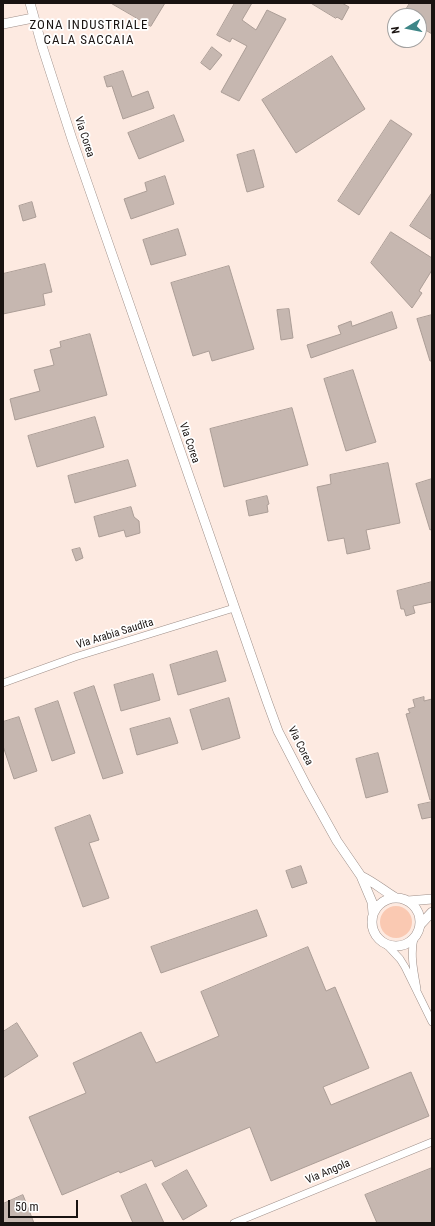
<!DOCTYPE html>
<style>
body{margin:0}
#map{position:relative;width:435px;height:1226px;overflow:hidden;background:#fdfaf9;font-family:"Roboto Condensed",sans-serif}
canvas{display:block}
.frame{position:absolute;inset:0;border:4px solid #191311;pointer-events:none}
.north{position:absolute;left:387px;top:8px;width:40px;height:40px;box-sizing:border-box;background:#fff;border:1px solid #a3a1a0;border-radius:50%;rotate:260deg;font-size:11px;font-weight:700;line-height:16px;text-align:center;color:#191311}
.north::after{content:'';display:block;margin:auto;width:14px;height:18px;background:#3e8687;clip-path:polygon(50% 0,100% 100%,50% 72%,0 100%)}
.scale{position:absolute;left:8px;top:1200px;width:70px;height:18px;box-sizing:border-box;border:2px solid #191311;border-top:0;padding-left:5px;font-size:12px;line-height:14px;white-space:nowrap;color:#191311;-webkit-text-stroke:3px #fff;paint-order:stroke}
</style>
<div id="map">
<canvas width="435" height="1226"></canvas>
<div class="frame"></div>
<div class="north">N</div>
<div class="scale">50 m</div>
</div>
<script>
const ctx = document.querySelector('canvas').getContext('2d');
ctx.lineJoin = 'round';
function paint(path, color) { ctx.fillStyle = color; ctx.fill(path, 'evenodd'); }
function strokePath(path, color, width, dash) { ctx.strokeStyle = color; ctx.lineWidth = width; ctx.lineCap = dash ? 'butt' : 'round'; ctx.setLineDash(dash || []); ctx.stroke(path); }
function label(font, color, halo, rows, align = 'center') {
  ctx.font = font + ' "Roboto Condensed",sans-serif'; ctx.lineWidth = 3.5; ctx.setLineDash([]); ctx.textBaseline = 'middle'; ctx.strokeStyle = halo; ctx.fillStyle = color; for (const [text, x, y, turn = 0] of rows) {
    ctx.save(); ctx.translate(x, y); ctx.rotate((+turn || 0) * Math.PI / 180); ctx.textAlign = isNaN(turn) ? turn : align; if (halo) ctx.strokeText(text, 0, 0); ctx.fillText(text, 0, 0); ctx.restore();
  }
}
const built = new Path2D(`
 M3,3h429v1220h-429zM395,16h24v24h-24z`);
const green = new Path2D(`
 M380 922a16 16 0 1 1 32 0a16 16 0 1 1-32 0Z`);
const building = new Path2D(`
 M111,3h54l-14,23z
 M235,3h17l-10,17 14,10 11,-20 19,9 -47,82 -18,-9 26,-46 -15,-8 -2,4 -13,-7z
 M311,3h31l7,4 -7,13 -5,-3 -1,1z
 M410,3h22v31l-13,-8v-10h-17z
 M212,47l10,8 -12,15 -9,-7z
 M332,56l33,53 -69,44 -34,-53z
 M123,71l9,26 16,-6 6,17 -31,11 -11,-33 -5,1 -3,-10z
 M174,115l10,26 -45,18 -11,-26z
 M391,120l21,14 -53,81 -21,-14z
 M254,150l10,37 -17,5 -10,-37z
 M165,176l9,28 -43,15 -7,-20 23,-8 -2,-8z
 M432,193v47l-22,-14z
 M32,202l4,15 -13,4 -4,-15z
 M178,229l8,26 -35,10 -8,-25z
 M391,232l41,26v12l-13,21 3,2 -10,15 -41,-45z
 M45,264l7,28 -9,2 2,11 -42,9v-40z
 M229,266l25,83 -42,12 -3,-10 -16,5 -22,-73z
 M289,309l4,29 -12,2 -4,-30z
 M392,312l5,16 -86,30 -4,-13 34,-11 -3,-8 13,-5 1,5z
 M432,315v46h-2l-13,-42z
 M90,334l17,61 -92,25 -5,-21 30,-8 -6,-21 20,-5 -4,-15 11,-3 -1,-5z
 M353,370l23,72 -30,9 -22,-72z
 M292,408l16,57 -84,22 -14,-58z
 M95,417l9,30 -67,20 -9,-31z
 M128,460l8,26 -61,17 -7,-27z
 M388,463l12,60 -34,7 4,19 -23,5 -3,-16 -16,3 -11,-54 14,-3 -1,-9z
 M432,479v50l-2,1 -14,-46z
 M267,496l2,8 -2,1 1,7 -19,4 -3,-15z
 M131,507l3,10 5,4 1,12 -14,4 -2,-7 -25,7 -5,-20z
 M80,548l3,10 -7,3 -4,-11z
 M432,582v20l-19,4 2,7 -9,3 -2,-7h-3l-4,-18z
 M217,651l9,30 -48,14 -8,-30z
 M153,674l7,26 -39,11 -7,-26z
 M94,686l29,87 -20,6 -29,-86z
 M424,697v4l8,-2v101h-2l-24,-86 4,-1 -2,-4 7,-2 -2,-7z
 M229,698l11,40 -38,12 -12,-40z
 M58,701l17,52 -23,8 -17,-52z
 M19,717l18,54 -23,8 -11,-33v-24z
 M170,718l8,25 -41,12 -7,-26z
 M378,753l10,39 -22,6 -10,-39z
 M432,802v15l-10,2 -4,-14z
 M90,815l9,25 -10,3 20,55 -26,9 -28,-79z
 M301,866l6,17 -15,5 -6,-17z
 M257,910l10,26 -106,37 -10,-26z
 M308,947l18,44 9,-4 34,81 -46,19 8,18 80,-33 18,44 -158,65 -21,-54 -95,40 -3,-7 -32,13 -1,-2 -57,24 -33,-78 57,-24 -13,-30 68,-31 15,31 63,-27 -18,-44z
 M17,1023l21,33 -35,22v-46z
 M432,1168v55h-55l-12,-28z
 M187,1170l20,36 -24,14 -21,-36z
 M146,1184l18,39h-31l-12,-27z
 M23,1195l11,28h-31v-19z`);
const minor = new Path2D(`
 M3,683l72,-26 159,-49
 M414,938c-4,17 0,34 3,51
 M387,945l13,14 5,8 27,55
 M234,1223l198,-81`);
const tertiary = new Path2D(`
 M30,3l12,43 30,93 195,562 11,30 29,56 30,54 24,35 11,26 1,11
 M3,24l30,-6
 M361,876c13,6 23,15 35,22
 M372 922a24 24 0 1 1 48 0a24 24 0 1 1-48 0Z
 M408,901l24,-2
 M420,925l12,-13`);
const streetNames = [
 ["Via Corea",84,137,72],
 ["Via Corea",189,443,71],
 ["Via Arabia Saudita",115,634,-17],
 ["Via Corea",300,746,63],
 ["Via Angola",328,1172,-23]
];
const quarterNames = [
 ["ZONA INDUSTRIALE",89,26],
 ["CALA SACCAIA",89,41]
];
paint(built, '#fdeae1');
paint(green, '#fac9b2');
paint(building, '#c6b7b0');
strokePath(building, '#ac9e97', 1);
strokePath(minor, '#9f908a', 8);
strokePath(tertiary, '#9f908a', 10);
strokePath(minor, '#fff', 7);
strokePath(tertiary, '#fff', 9);
label('11px', '#191311', '#fff', streetNames);
ctx.letterSpacing = '1px';
label('13px', '#191311', '#fff', quarterNames);
ctx.letterSpacing = '0px';
</script>
